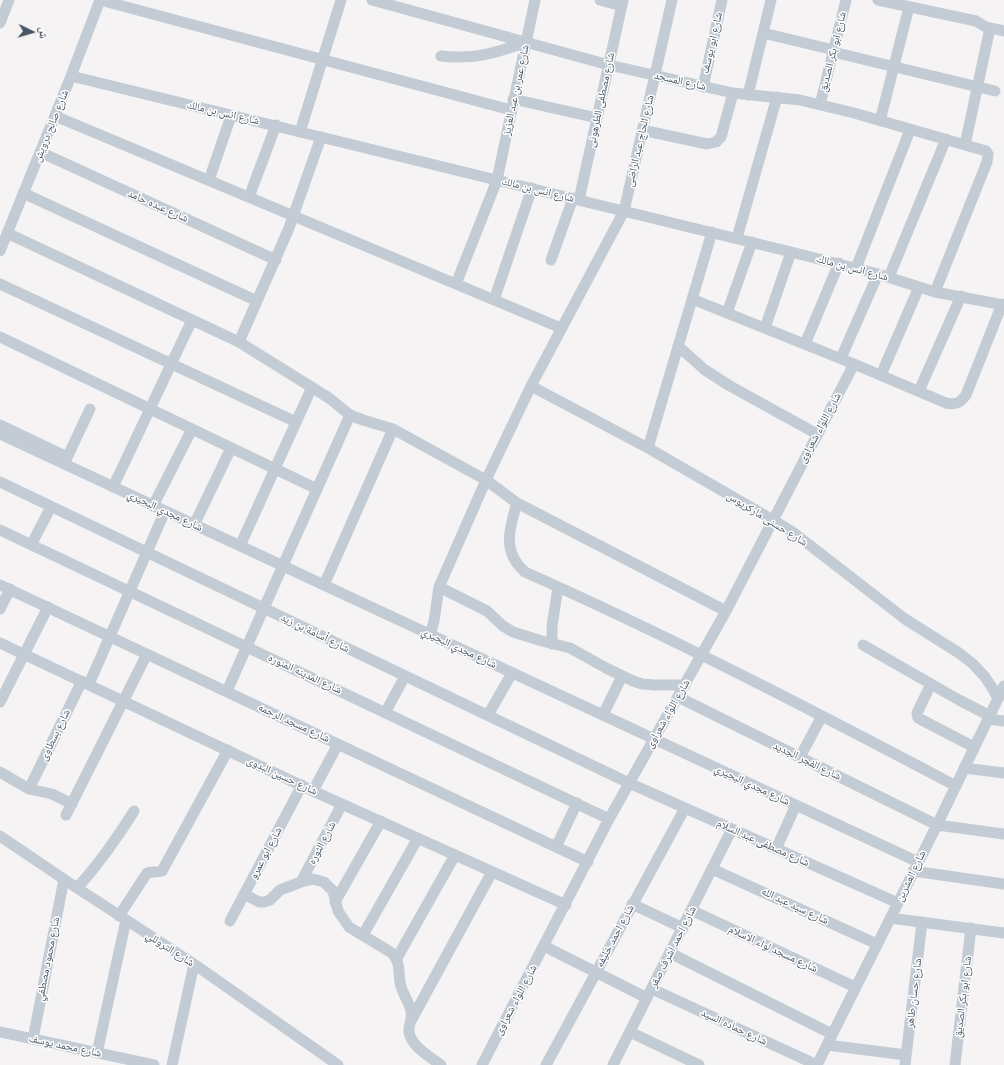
<!DOCTYPE html>
<meta charset="utf-8">
<style>
body{margin:0}
#map{position:relative;width:1004px;height:1065px;overflow:hidden;background:#f5f3f3;font-family:Montserrat,"Noto Naskh Arabic",sans-serif}
canvas{display:block}
.north{position:absolute;left:12px;top:12px;width:40px;height:40px;-webkit-text-stroke:3px #fff;paint-order:stroke;rotate:95deg;font-size:11px;font-weight:700;line-height:16px;text-align:center;color:#485462}
.north::after{content:'';display:block;margin:auto;width:14px;height:18px;background:#485462;clip-path:polygon(50% 0,100% 100%,50% 72%,0 100%)}
</style>
<div id="map">
<canvas width="1004" height="1065"></canvas>
<div class="north">ش</div>
</div>
<script>
const ctx = document.querySelector('canvas').getContext('2d');
ctx.lineJoin = 'round';
function strokePath(path, color, width, dash) { ctx.strokeStyle = color; ctx.lineWidth = width; ctx.lineCap = dash ? 'butt' : 'round'; ctx.setLineDash(dash || []); ctx.stroke(path); }
function label(font, color, halo, rows, align = 'center') {
  ctx.font = font + ' Montserrat,"Noto Naskh Arabic",sans-serif'; ctx.lineWidth = 3; ctx.setLineDash([]); ctx.textBaseline = 'middle'; ctx.strokeStyle = halo; ctx.fillStyle = color; for (const [text, x, y, turn = 0] of rows) {
    ctx.save(); ctx.translate(x, y); ctx.rotate((+turn || 0) * Math.PI / 180); ctx.textAlign = isNaN(turn) ? turn : align; if (halo) ctx.strokeText(text, 0, 0); ctx.fillText(text, 0, 0); ctx.restore();
  }
}
const minor = new Path2D(`
 M100,0l411,110
 M372,0l237,65 124,28 67,7 54,13 132,38 2,3 -1,8 -52,130
 M600,0l22,6
 M878,0l98,21 10,6 18,4
 M0,23l9,-23
 M763,33l71,17
 M833,52l162,39
 M441,56c33,4 55,-3 85,-14
 M71,76l720,176 87,22 57,18 69,13
 M703,87l19,-87
 M748,95l23,-95
 M513,99l84,19
 M820,105l26,-105
 M55,116l506,212
 M880,121l29,-114
 M642,130l65,14 9,-2 5,-5 12,-44
 M300,132l41,-132
 M965,145l25,-117
 M40,152l236,108
 M209,180l22,-64
 M23,193l234,108
 M249,197l27,-72
 M579,200l44,-200
 M7,233l232,109 90,56 21,17 13,5 30,9 93,51 31,23 209,108
 M737,238l40,-141
 M0,251l71,-175 29,-76
 M551,260l22,-62
 M856,268l54,-138
 M889,277l57,-138
 M0,284l296,138
 M456,284l41,-104 38,-180
 M692,299l162,65 92,39c10,2 14,0 20,-8l36,-91
 M494,300l38,-112
 M727,313l25,-71
 M765,328l26,-76
 M0,337l317,152
 M239,342l50,-114 32,-91
 M805,344l34,-81
 M678,346l27,24 25,16 87,48
 M841,358l37,-84
 M881,375l38,-88
 M531,386l117,62 125,72 21,13 111,86 54,34 14,11 12,13 8,12 5,10
 M919,391l42,-95
 M0,425l67,32
 M0,434l918,428
 M648,448l64,-216
 M64,464l26,-55
 M0,482l629,301 269,120
 M113,487l79,-167
 M517,503c-8,26 -15,49 8,69 146,65 289,139 431,214
 M153,506l39,-77
 M194,525l37,-77
 M0,530l609,289
 M31,545l20,-38
 M240,546l72,-159
 M0,585l588,277
 M324,585l69,-156
 M439,587l48,24 16,15 10,6 29,9 28,7 36,20 27,13 9,3 13,1h30
 M0,609l10,-20
 M430,635l4,-14 5,-34 47,-107 45,-94 93,-175 48,-211
 M0,643l313,148 253,114
 M552,644v-18l6,-39
 M863,645l96,55 31,16
 M89,684l76,-173
 M931,684l-14,29 1,5 56,29
 M227,691l123,-276
 M678,697l259,128 67,9
 M0,702l48,-95
 M385,713l20,-37
 M488,715l24,-42
 M603,715l19,-39
 M988,719l16,2
 M800,757l22,-41
 M964,768l40,5
 M0,772l29,17 23,5 20,10
 M29,789l53,-108
 M313,791l25,-47
 M66,815l81,-161
 M0,836l77,52 117,76 144,101
 M556,847l21,-44
 M776,849l20,-44
 M712,869l165,75
 M913,871l91,13
 M301,882l41,-78
 M77,888c22,-24 40,-50 57,-77
 M244,894l15,8h5l6,-2 10,-10 21,-8 12,-3 11,3 9,9 5,20 11,16 43,26c9,11 6,16 8,29 1,10 9,19 11,29 2,9 -3,13 -2,21 2,14 21,25 32,33
 M335,902l46,-81
 M632,904l51,24
 M691,910l164,77
 M119,916l28,-43c5,-2 10,0 15,-2l66,-121
 M890,918l114,15
 M230,921l72,-136
 M363,935l55,-97
 M544,946l103,52
 M670,953l162,81
 M397,958l58,-103
 M652,989l165,76
 M412,1019l80,-147
 M0,1032l154,33
 M630,1032l69,33
 M33,1039l31,-160
 M827,1045l79,10
 M97,1053l29,-133
 M172,1065l22,-101
 M482,1065l127,-246 117,-208 128,-247
 M546,1065l139,-257
 M613,1065l119,-236
 M817,1065l120,-240 67,-139
 M905,1065l17,-143
 M955,1065l16,-137`);
const streetNames = [
 ["شارع ابو يوسف",712,43,-77],
 ["شارع ابو بكر الصديق",833,52,-76],
 ["شارع المسجد",680,81,13],
 ["شارع عمر بن عبد العزيز",516,90,-78],
 ["شارع مصطفى الطرهونى",601,100,-78],
 ["شارع انس بن مالك",223,113,13],
 ["شارع صالح درويش",51,126,-68],
 ["شارع الحاج عبد الراضى",640,141,-77],
 ["شارع انس بن مالك",538,190,14],
 ["شارع عبده حامد",158,206,24],
 ["شارع انس بن مالك",852,268,15],
 ["شارع اللواء شعراوى",820,428,-62],
 ["شارع مجدي البحيري",165,511,25],
 ["شارع حسنى ماركريوس",767,519,32],
 ["شارع أسامة بن زيد",315,633,26],
 ["شارع مجدي البحيري",459,648,25],
 ["شارع المدينه المنوره",305,674,25],
 ["شارع اللواء شعراوى",668,714,-60],
 ["شارع مسجد الرحمه",294,723,25],
 ["شارع بسطاوى",55,735,-64],
 ["شارع الفجر الجديد",807,761,26],
 ["شارع حسين البدوى",282,776,25],
 ["شارع مجدي البحيري",752,785,25],
 ["شارع الثوره",322,843,-62],
 ["شارع مصطفى عبد السلام",763,843,24],
 ["شارع ابو عمرو",266,853,-62],
 ["شارع العشرين",911,876,-64],
 ["شارع سيد عبد الله",795,906,25],
 ["شارع احمد خليفه",615,936,-62],
 ["شارع احمد اشرف صقر",673,947,-63],
 ["شارع التروللي",170,949,33],
 ["شارع مسجد لواء الاسلام",773,949,25],
 ["شارع محمود مصطفي",48,959,-79],
 ["شارع حسان طاهر",914,993,-83],
 ["شارع ابو بكر الصديق",963,997,-83],
 ["شارع اللواء شعراوى",516,1000,-62],
 ["شارع حماده السيد",734,1027,25],
 ["شارع محمد يوسف",65,1046,12]
];
strokePath(minor, '#c3ccd5', 11);
label('11px', '#485462', '#fff', streetNames);
</script>
